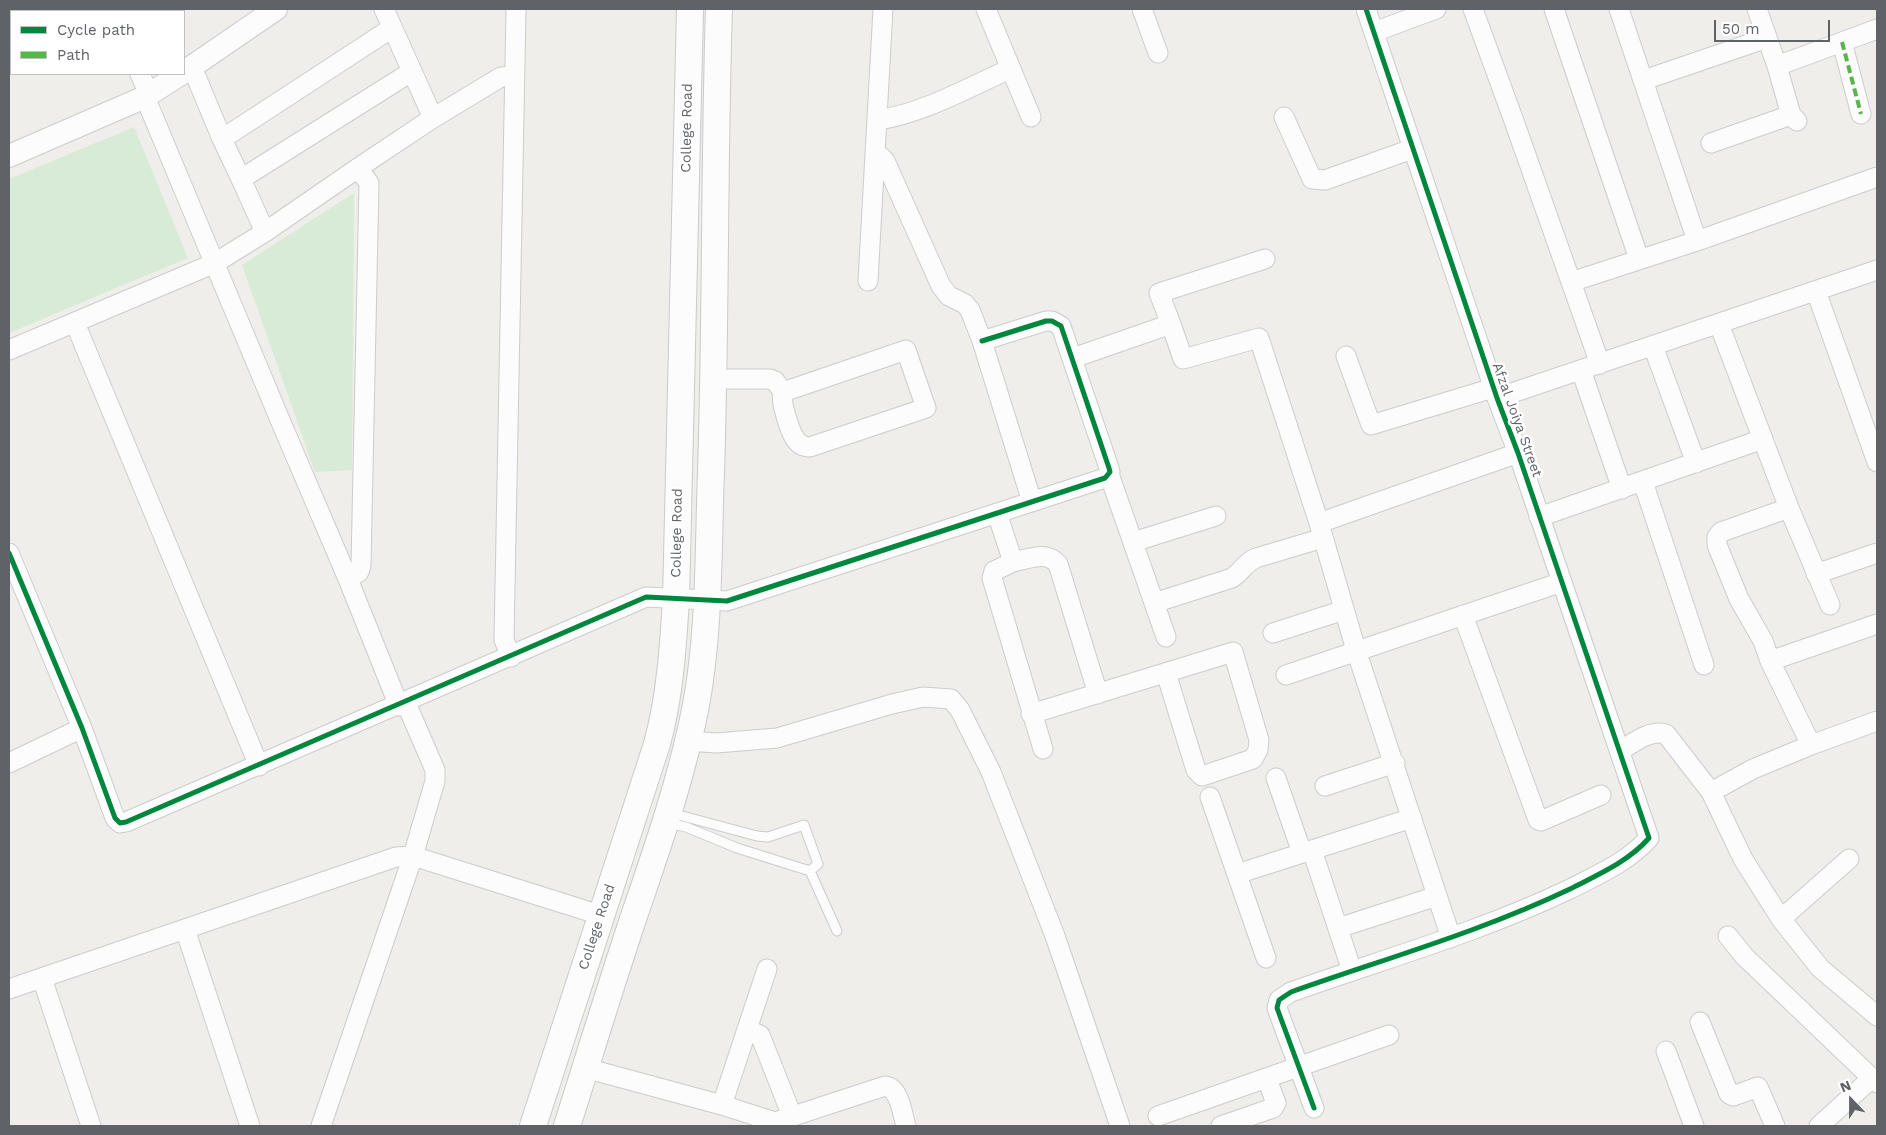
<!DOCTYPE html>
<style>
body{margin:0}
#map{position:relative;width:1886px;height:1135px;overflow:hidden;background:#efeeea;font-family:"Work Sans",sans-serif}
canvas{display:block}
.frame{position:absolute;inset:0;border:10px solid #5f6368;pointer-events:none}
.legend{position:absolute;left:10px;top:10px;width:175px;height:65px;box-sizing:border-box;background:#fff;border:1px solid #bfc1c3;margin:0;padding:6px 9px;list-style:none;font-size:15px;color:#5f6368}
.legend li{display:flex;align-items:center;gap:10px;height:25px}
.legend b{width:25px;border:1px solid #bfc1c3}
.north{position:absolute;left:1826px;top:1075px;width:50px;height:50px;-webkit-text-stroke:4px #fff;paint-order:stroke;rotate:338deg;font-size:14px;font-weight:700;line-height:20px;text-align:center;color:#5f6368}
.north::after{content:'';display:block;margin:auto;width:18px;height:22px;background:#5f6368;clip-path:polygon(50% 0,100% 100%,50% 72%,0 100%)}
.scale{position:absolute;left:1714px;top:20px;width:116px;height:22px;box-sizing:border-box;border:2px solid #5f6368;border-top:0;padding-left:6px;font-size:15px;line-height:18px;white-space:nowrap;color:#5f6368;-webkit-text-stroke:4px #fff;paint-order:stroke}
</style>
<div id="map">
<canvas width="1886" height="1135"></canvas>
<div class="frame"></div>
<ul class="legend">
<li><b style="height:6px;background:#00873e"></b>Cycle path</li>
<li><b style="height:6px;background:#58b549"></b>Path</li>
</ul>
<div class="north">N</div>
<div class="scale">50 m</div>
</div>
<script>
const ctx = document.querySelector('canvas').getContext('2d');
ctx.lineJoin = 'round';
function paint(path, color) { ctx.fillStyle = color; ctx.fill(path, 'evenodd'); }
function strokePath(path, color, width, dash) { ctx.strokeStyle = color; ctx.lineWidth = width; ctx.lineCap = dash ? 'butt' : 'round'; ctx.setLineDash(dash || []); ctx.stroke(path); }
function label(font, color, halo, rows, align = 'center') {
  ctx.font = font + ' "Work Sans",sans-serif'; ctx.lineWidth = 5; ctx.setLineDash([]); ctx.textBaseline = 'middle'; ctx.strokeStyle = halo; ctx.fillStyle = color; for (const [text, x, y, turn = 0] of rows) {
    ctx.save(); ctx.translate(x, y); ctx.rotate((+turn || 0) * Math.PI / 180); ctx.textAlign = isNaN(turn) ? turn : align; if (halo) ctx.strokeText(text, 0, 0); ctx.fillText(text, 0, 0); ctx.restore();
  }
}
const green = new Path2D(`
 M134,127l54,131 -179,75v-154z
 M354,193l-2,277 -37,2 -73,-207z`);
const service = new Path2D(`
 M671,813l86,23 11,1 36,-12 14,39 -8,7
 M668,823l18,4 51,21 73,23 27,60`);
const minor = new Path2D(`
 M113,9l1,2
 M384,9l49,109
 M986,9l45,108
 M1142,9l16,44
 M1473,9l41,112 86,243
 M1554,9l85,250
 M1619,9l78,232
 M1757,9l20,57 14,49 6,6
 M392,28l-170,111 19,40 170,-107
 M1374,32l62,-23
 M1842,42l19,72
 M1777,66l100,-37
 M192,67l30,72
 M140,74l9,20
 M1644,80l123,-42
 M145,97l138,330 65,152 51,127
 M1284,117l28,62 13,1 87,-31
 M878,120c46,-7 89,-32 132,-51
 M1711,143l80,-28
 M875,155l5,1 5,5 56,125 8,10 16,8 5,6 12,31 50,161
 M241,179l24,53
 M868,281l15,-272
 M1571,282l126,-41 180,-64
 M1816,291l61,171
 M75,323l184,443
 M1171,324l12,35 76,-21 60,185 37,127 95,288
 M1719,324l70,184 41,97
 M1653,346l43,117
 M9,350l206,-87 50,-31 93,-64 75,-50 68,-41 13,-1
 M906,350l20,58 -116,39c-7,0 -12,-3 -16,-10 -4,-7 -15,-38 -11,-45z
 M1346,356l25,69 122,-37
 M1073,358l98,-34 -12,-31 106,-34
 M1581,370l41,119
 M714,379h56l5,2 8,11
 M1497,398l380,-128
 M1109,474l57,163
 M1643,482l61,183
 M1789,508l-68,24 -4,5v8l22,54 24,42 7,20 41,84
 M997,513l16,49c16,-3 33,-12 45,2l40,130
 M1539,517l224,-78
 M1319,523l199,-70
 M1133,542l83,-26
 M9,553l73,175 33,90 5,5 6,-1 520,-225 81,4 378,-123 5,-6 -1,-4 -48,-142 -9,-5h-6l-64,20
 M1013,562l-19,9 -2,7 51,171
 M1816,574l61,-21
 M348,579l11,-7 2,-7 8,-382 -11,-15
 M1154,603l78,-25c11,-7 11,-14 24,-20l67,-20
 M1463,615l75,205 3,1 60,-26
 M1273,633l71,-23
 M511,657l-7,-17 12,-631
 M1770,661l107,-37
 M1286,675l276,-93
 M1031,714l202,-62 26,88 -1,10 -5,9 -51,17 -6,-6 -30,-97
 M688,741l28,2 61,-5 115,-34 31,-7 28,2 9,11 31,62 64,164 65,190
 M1620,751c13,-8 30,-22 46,-17l45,58 32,67 38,60 39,49 57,48
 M9,763l73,-35
 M1276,778l26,75
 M1325,786l70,-23
 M1711,792l42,-23 58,-24 66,-24
 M1210,797l56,161
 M1312,850l40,121
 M1237,874l175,-56
 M1781,919l68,-60
 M1338,928l99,-32
 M185,929l65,197
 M1728,936l16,20 133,127
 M42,978l49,148
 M9,989l387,-132 17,-1 187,59
 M1700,1022l29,72 4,2 25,-9 17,39
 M748,1030l12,5 32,81
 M1666,1051l28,75
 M585,1068l137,37 53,17 -1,4
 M722,1105l45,-136
 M1314,1108l-37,-100 2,-8 12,-8c93,-33 189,-60 279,-103 27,-14 58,-27 79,-51l-131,-385 -21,-55 -131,-389
 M1158,1116l231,-81
 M775,1122l110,-36c15,2 17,27 21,40
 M321,1126l92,-270 22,-75v-11l-29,-67
 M1221,1126l52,-18 3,-5 -9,-24
 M1819,1126l53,-48`);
const tertiary = new Path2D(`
 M184,72l92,-63
 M9,156l136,-59 36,-23`);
const secondary = new Path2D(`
 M533,1126l124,-382c13,-48 16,-96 19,-145l14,-590
 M567,1126c22,-69 43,-138 66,-207 24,-70 49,-141 63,-214 14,-76 12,-155 15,-233 5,-155 3,-309 8,-463`);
const quiet = new Path2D(`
 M1842,42l19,72`);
const cycleway = new Path2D(`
 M9,553l73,175 33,90 5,5 6,-1 520,-225 81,4 378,-123 5,-6 -1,-4 -48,-142 -9,-5h-6l-64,20
 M1314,1108l-37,-100 2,-8 12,-8c93,-33 189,-60 279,-103 27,-14 58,-27 79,-51l-131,-385 -21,-55 -131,-389`);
const streetNames = [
 ["College Road",687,128,-89],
 ["Afzal Joiya Street",1517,420,70],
 ["College Road",677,533,-89],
 ["College Road",597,927,-72]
];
paint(green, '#d8ebd6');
strokePath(service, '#cbcccc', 11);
strokePath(minor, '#cbcccc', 21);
strokePath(tertiary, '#cbcccc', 24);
strokePath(secondary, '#cacacb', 28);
strokePath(service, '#fdfcfc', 9);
strokePath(minor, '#fdfcfc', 19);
strokePath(tertiary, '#fdfcfc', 22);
strokePath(secondary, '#fdfcfc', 26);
strokePath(quiet, '#58b549', 4, [8, 4]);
strokePath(cycleway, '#00873e', 5);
label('14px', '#5f6368', '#fff', streetNames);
</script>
